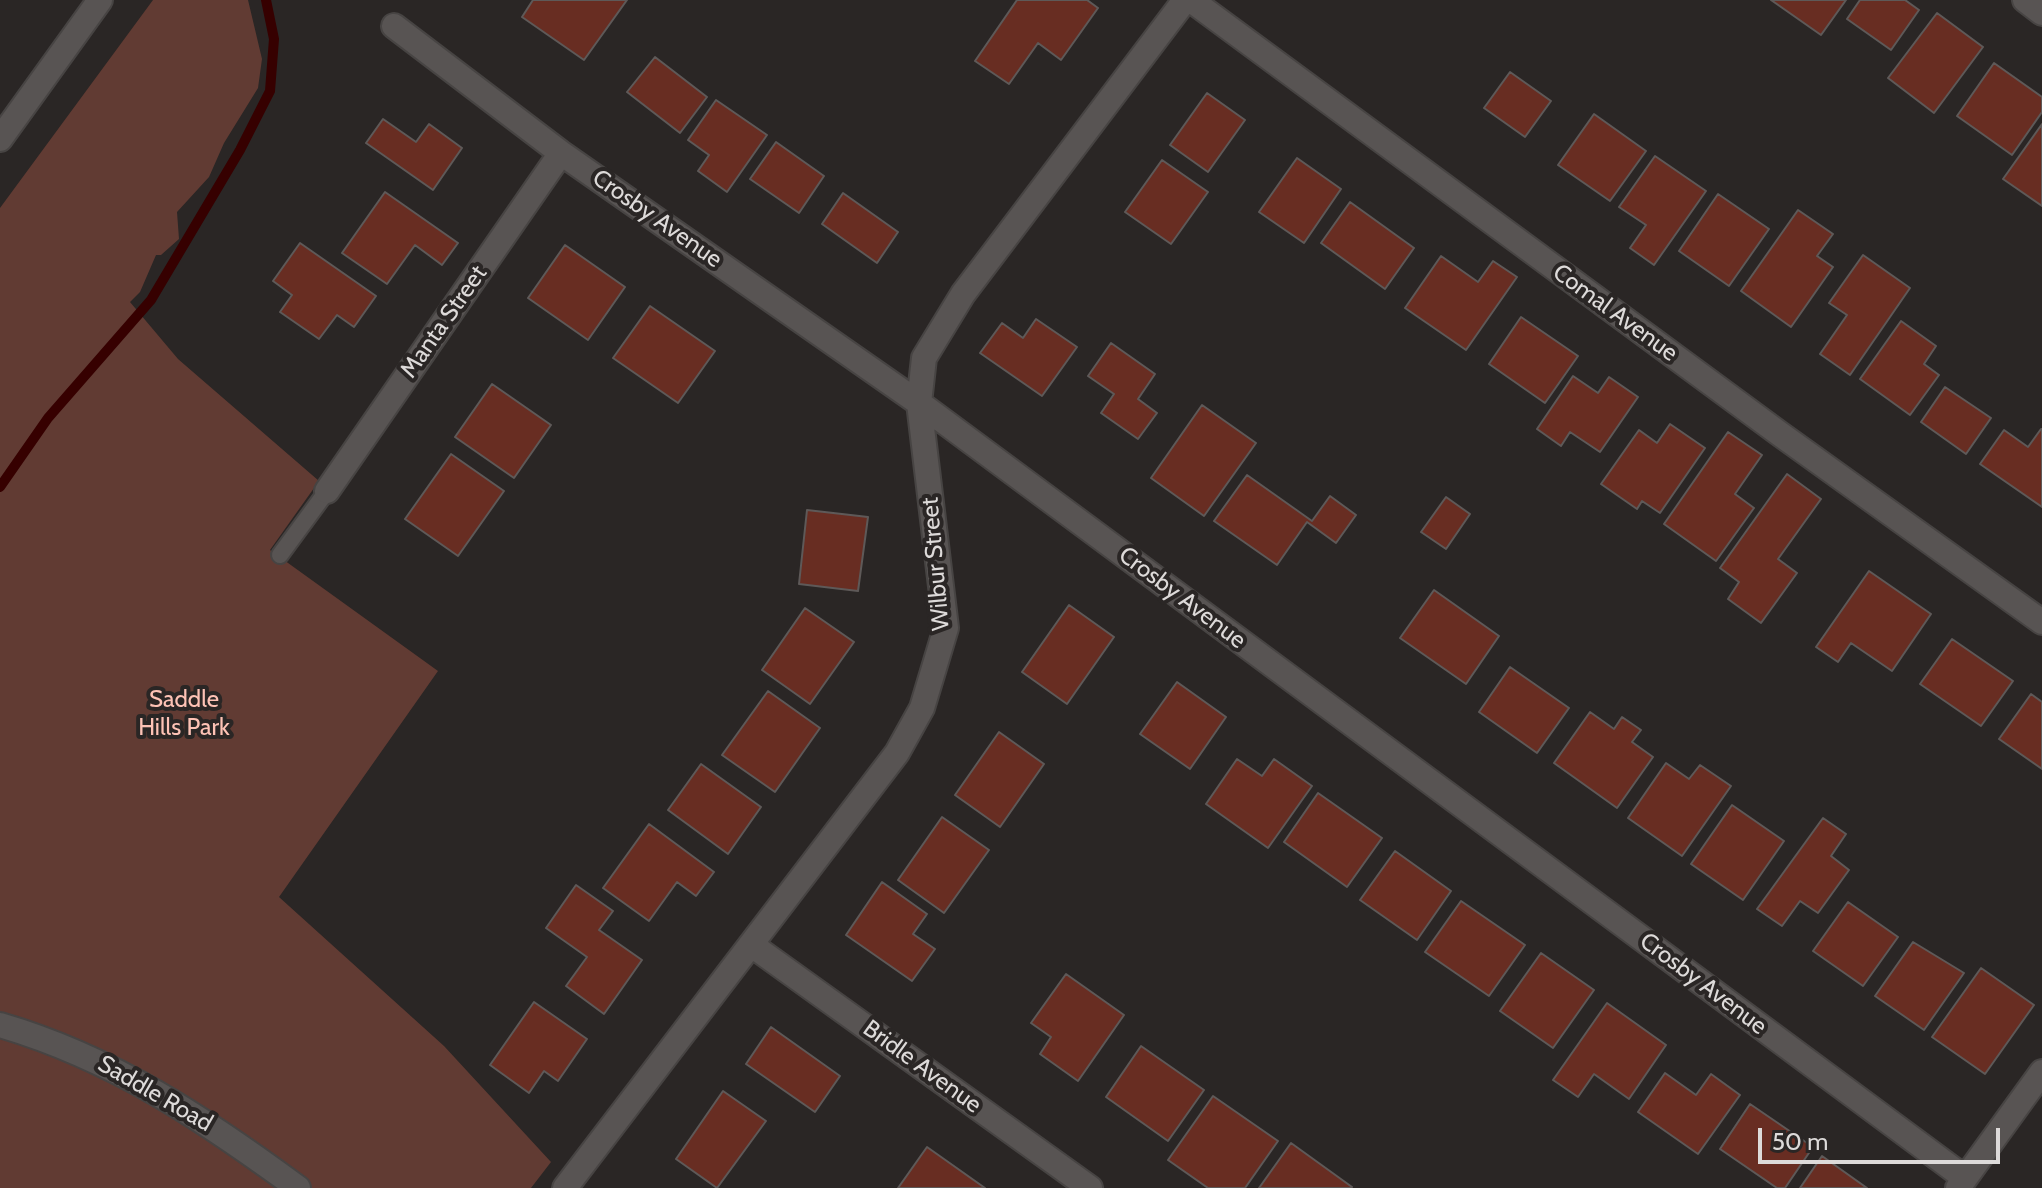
<!DOCTYPE html>
<style>
body{margin:0}
#map{position:relative;width:2042px;height:1188px;overflow:hidden;background:#2a2625;font-family:Cabin,sans-serif}
canvas{display:block}
.scale{position:absolute;left:1758px;top:1128px;width:242px;height:36px;box-sizing:border-box;border:4px solid #dddad9;border-top:0;padding-left:10px;font-size:24px;line-height:28px;white-space:nowrap;color:#dddad9;-webkit-text-stroke:6px #2a2625;paint-order:stroke}
</style>
<div id="map">
<canvas width="2042" height="1188"></canvas>
<div class="scale">50 m</div>
</div>
<script>
const ctx = document.querySelector('canvas').getContext('2d');
ctx.lineJoin = 'round';
function paint(path, color) { ctx.fillStyle = color; ctx.fill(path, 'evenodd'); }
function strokePath(path, color, width, dash) { ctx.strokeStyle = color; ctx.lineWidth = width; ctx.lineCap = dash ? 'butt' : 'round'; ctx.setLineDash(dash || []); ctx.stroke(path); }
function label(font, color, halo, rows, align = 'center') {
  ctx.font = font + ' Cabin,sans-serif'; ctx.lineWidth = 8; ctx.setLineDash([]); ctx.textBaseline = 'middle'; ctx.strokeStyle = halo; ctx.fillStyle = color; for (const [text, x, y, turn = 0] of rows) {
    ctx.save(); ctx.translate(x, y); ctx.rotate((+turn || 0) * Math.PI / 180); ctx.textAlign = isNaN(turn) ? turn : align; if (halo) ctx.strokeText(text, 0, 0); ctx.fillText(text, 0, 0); ctx.restore();
  }
}
const green = new Path2D(`
 M153,0h95l14,59 -4,29 -34,55 -15,34 -32,35 2,27 -18,16h-5l-16,37 -10,10 48,57 141,122 -49,69 168,121 -159,226 165,149 107,116 -20,26h-531v-980z`);
const stream = new Path2D(`
 M0,487l48,-69 103,-118 89,-150 30,-59 4,-52 -8,-39`);
const building = new Path2D(`
 M533,0h94l-43,60 -62,-43z
 M1017,0h70l11,8 -37,52 -23,-17 -29,41 -34,-23z
 M1771,0h75l-25,35z
 M1860,0h45l14,10 -28,40 -44,-31z
 M1937,13l46,34 -49,66 -46,-35z
 M655,57l52,40 -27,36 -53,-41z
 M1994,63l48,34v15l-30,43 -55,-39z
 M1510,72l41,29 -26,36 -41,-29z
 M1207,93l38,27 -37,52 -38,-27z
 M716,100l51,35 -40,57 -29,-21 11,-16 -21,-15z
 M1594,114l52,37 -36,50 -52,-36z
 M383,119l33,23 13,-18 33,24 -29,42 -67,-47z
 M2042,124v82l-39,-27z
 M776,142l48,34 -25,37 -49,-34z
 M1655,156l51,35 -52,74 -24,-17 16,-23 -27,-18z
 M1297,158l44,31 -37,54 -45,-31z
 M1162,160l46,32 -37,52 -46,-32z
 M385,192l73,51 -16,22 -27,-20 -28,39 -45,-31z
 M843,193l55,39 -21,31 -55,-39z
 M1718,194l51,35 -40,57 -50,-35z
 M1350,202l64,46 -29,41 -64,-46z
 M1798,210l35,24 -16,22 16,11 -42,60 -50,-36z
 M300,243l76,53 -22,31 -17,-12 -18,24 -39,-27 12,-17 -19,-14z
 M565,245l60,42 -37,53 -60,-42z
 M1863,255l47,33 -60,87 -30,-21 27,-39 -18,-12z
 M1441,256l37,26 15,-21 24,16 -51,73 -61,-42z
 M650,306l65,45 -37,52 -65,-45z
 M1521,317l57,39 -33,47 -56,-39z
 M1036,319l41,28 -35,49 -62,-43 22,-30 21,15z
 M1901,321l35,25 -12,18 15,11 -29,40 -50,-36z
 M1111,343l44,31 -17,25 19,14 -19,26 -37,-26 13,-19 -26,-18z
 M1573,376l25,17 11,-16 29,20 -38,55 -30,-20 -9,14 -24,-17z
 M492,384l59,41 -37,53 -59,-41z
 M1945,387l46,31 -25,36 -45,-32z
 M1202,405l54,38 -52,73 -53,-38z
 M1670,424l35,24 -45,65 -18,-12 -5,8 -36,-25 38,-54 18,13z
 M2041,429h1v78l-62,-43 24,-34 24,17z
 M1728,432l34,23 -27,39 19,14 -38,53 -52,-37z
 M451,454l53,37 -46,65 -53,-37z
 M1787,474l34,25 -43,60 19,14 -36,50 -33,-24 11,-17 -19,-14z
 M1247,475l65,46 18,-25 26,19 -20,28 -29,-21 -30,43 -63,-44z
 M1446,497l24,17 -24,35 -25,-17z
 M807,510l61,7 -10,74 -59,-7z
 M1869,571l62,43 -39,57 -41,-28 -13,19 -22,-15z
 M1434,590l65,46 -33,48 -66,-46z
 M1069,605l45,32 -47,67 -45,-32z
 M805,608l49,34 -44,62 -48,-34z
 M1952,639l61,42 -32,45 -61,-42z
 M1510,667l59,41 -32,45 -58,-41z
 M1177,682l49,35 -36,52 -50,-35z
 M768,691l52,37 -45,64 -53,-37z
 M2031,694l11,8v67l-43,-30z
 M1590,712l24,17 8,-12 19,13 -9,12 21,15 -36,51 -63,-45z
 M999,732l45,32 -44,63 -45,-32z
 M1237,759l25,17 12,-17 38,27 -44,62 -62,-44z
 M1666,763l23,16 11,-14 31,21 -49,70 -54,-38z
 M701,764l60,43 -33,47 -60,-44z
 M1318,793l64,45 -35,49 -63,-45z
 M1732,805l52,36 -41,59 -52,-36z
 M942,817l47,33 -45,63 -46,-33z
 M1823,818l23,16 -15,22 18,14 -31,43 -18,-12 -18,25 -25,-17z
 M649,824l65,48 -18,24 -19,-14 -28,39 -46,-33z
 M1395,851l56,40 -34,49 -57,-40z
 M882,882l45,32 -14,20 22,15 -23,32 -66,-46z
 M576,885l37,26 -14,19 43,30 -38,54 -38,-28 21,-29 -41,-29z
 M1461,901l64,44 -36,51 -64,-44z
 M1848,902l50,35 -35,49 -50,-35z
 M1913,942l51,31 -40,57 -49,-34z
 M1541,953l53,37 -41,58 -53,-37z
 M1981,968l53,37 -49,69 -53,-37z
 M1066,974l58,41 -46,66 -38,-27 11,-17 -20,-14z
 M534,1002l53,37 -29,42 -14,-10 -15,22 -39,-28z
 M1607,1003l59,42 -37,54 -35,-25 -16,23 -25,-17z
 M771,1027l69,49 -25,36 -69,-48z
 M1141,1046l63,44 -36,51 -62,-44z
 M1665,1073l31,22 15,-21 29,21 -42,59 -60,-42z
 M723,1091l43,30 -49,67 -41,-29z
 M1213,1096l65,45 -33,47h-37l-40,-28z
 M1750,1104l63,43 -28,41h-8l-57,-39z
 M1291,1143l61,44 -1,1h-92z
 M927,1147l58,41h-87z
 M1822,1156l45,32h-67z`);
const lane = new Path2D(`
 M280,555l47,-64`);
const street = new Path2D(`
 M1191,0l589,434 262,188
 M2025,0l17,13
 M394,26l167,127 358,250 1046,775
 M327,491l234,-338
 M753,946l337,242
 M0,1025c113,33 204,94 298,163
 M565,1188l332,-435 25,-45 24,-80 -27,-225 5,-45 39,-64 222,-294
 M1958,1188l84,-116`);
const secondary = new Path2D(`
 M0,139l100,-139`);
const streetNames = [
 ["Crosby Avenue",657,219,35],
 ["Comal Avenue",1615,313,36],
 ["Manta Street",444,322,-55],
 ["Wilbur Street",936,564,-95],
 ["Crosby Avenue",1182,598,37],
 ["Crosby Avenue",1703,984,37],
 ["Bridle Avenue",922,1067,36],
 ["Saddle Road",155,1094,30]
];
const parkNames = [
 ["Saddle",184,700],
 ["Hills Park",184,728]
];
paint(green, '#613b33');
strokePath(stream, '#360000', 10);
paint(building, '#682d22');
strokePath(building, '#5e5958', 2);
strokePath(lane, '#474443', 20);
strokePath(street, '#474443', 28);
strokePath(secondary, '#474443', 28);
strokePath(lane, '#585453', 16);
strokePath(street, '#585453', 24);
strokePath(secondary, '#585453', 24);
label('24px', '#dddad9', '#2a2625', streetNames);
label('24px', '#fdc2b5', '#2a2625', parkNames);
</script>
